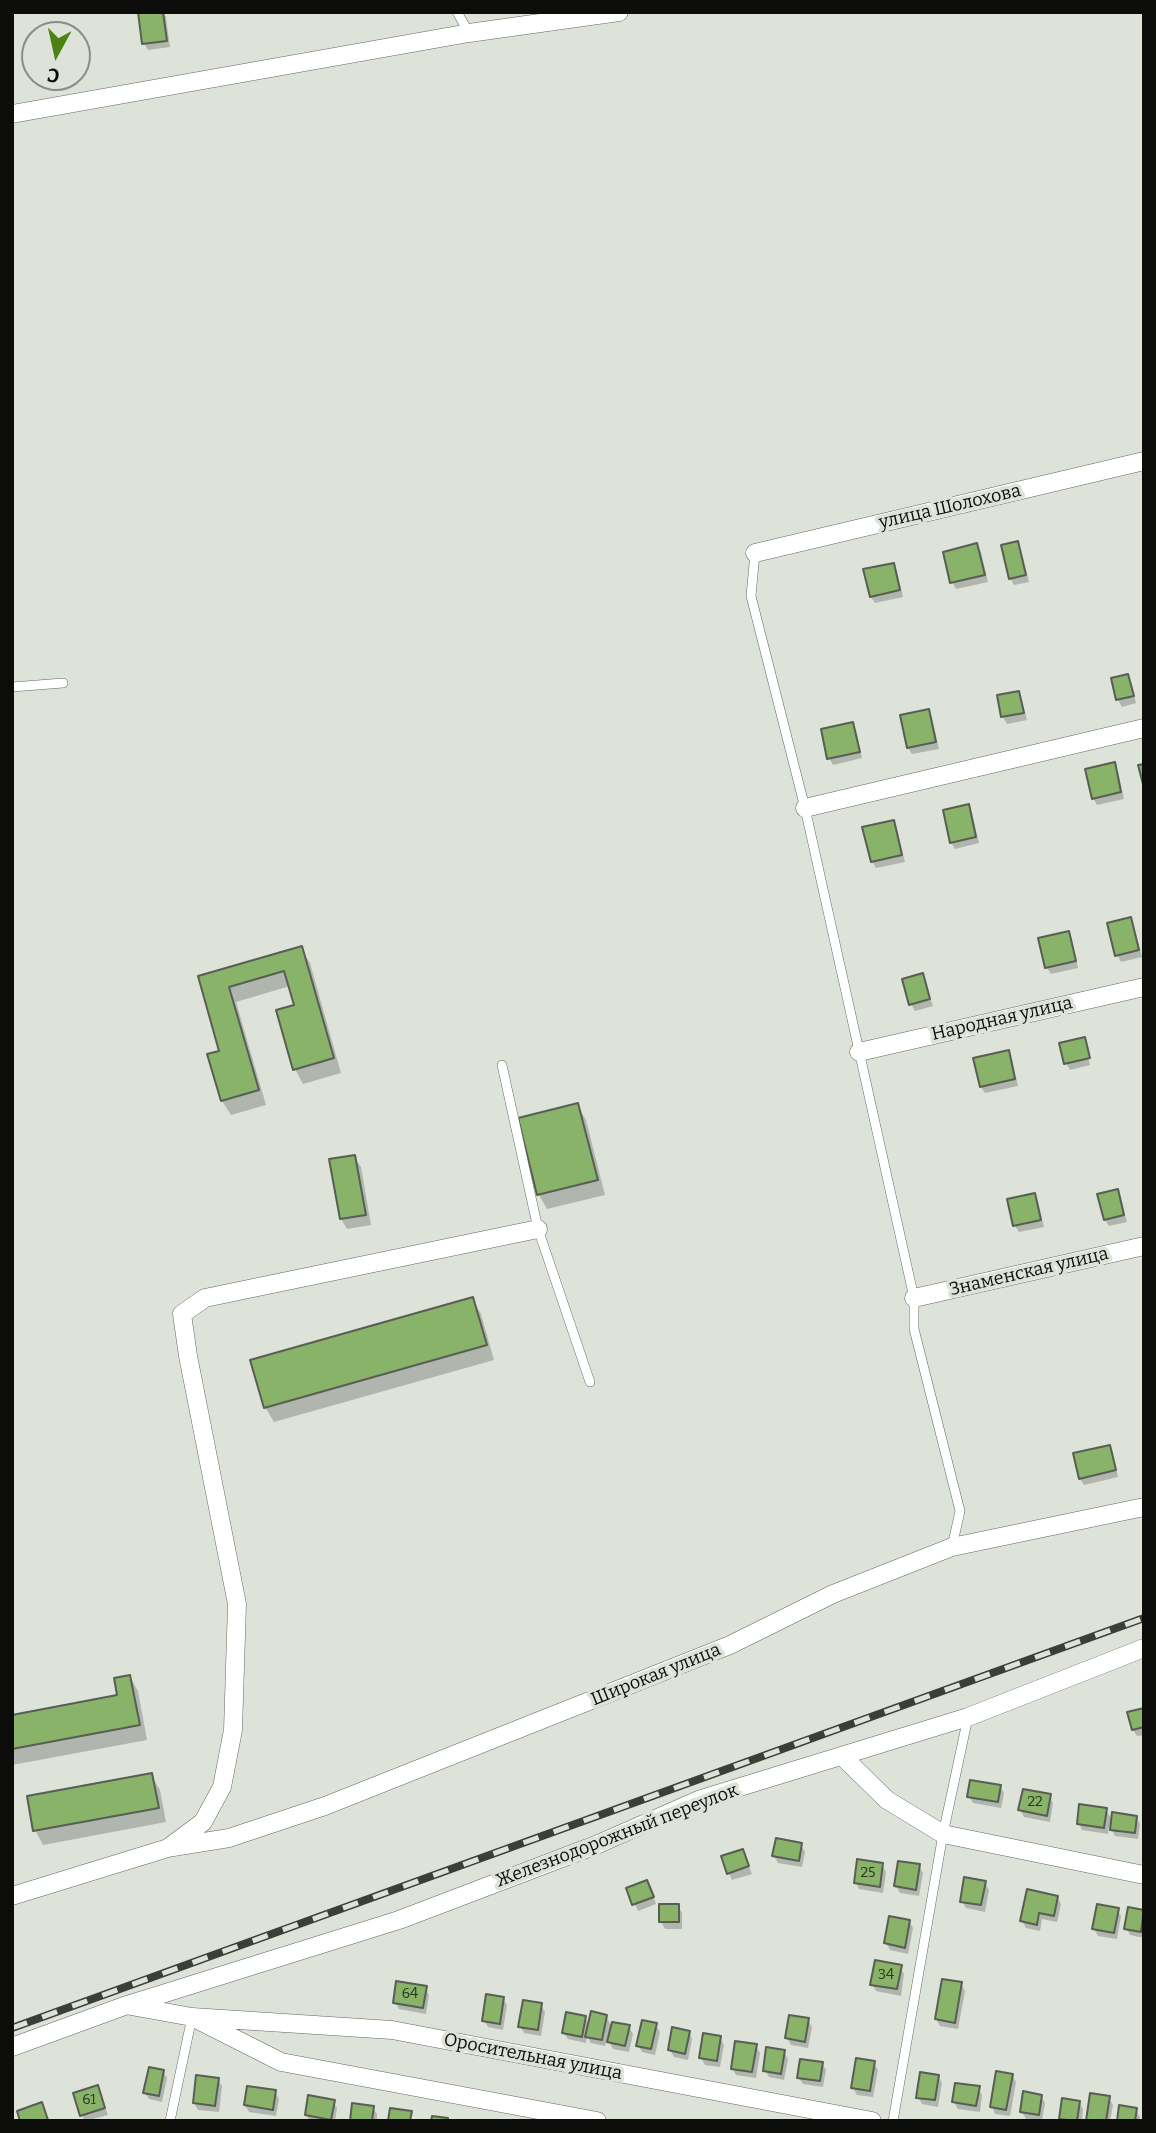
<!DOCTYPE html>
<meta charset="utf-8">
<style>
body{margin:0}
#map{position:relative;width:1156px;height:2133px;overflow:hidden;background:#dde3d9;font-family:Bitter,serif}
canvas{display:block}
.frame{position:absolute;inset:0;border:14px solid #0c0d0a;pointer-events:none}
.north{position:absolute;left:21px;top:21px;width:70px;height:70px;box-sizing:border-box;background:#dde3d9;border:2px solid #898d86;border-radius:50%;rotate:188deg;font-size:19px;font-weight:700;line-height:28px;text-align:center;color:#0c0d0a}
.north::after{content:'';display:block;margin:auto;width:24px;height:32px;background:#4e8114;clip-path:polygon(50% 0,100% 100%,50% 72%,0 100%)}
</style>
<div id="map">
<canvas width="1156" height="2133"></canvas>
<div class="frame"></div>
<div class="north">С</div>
</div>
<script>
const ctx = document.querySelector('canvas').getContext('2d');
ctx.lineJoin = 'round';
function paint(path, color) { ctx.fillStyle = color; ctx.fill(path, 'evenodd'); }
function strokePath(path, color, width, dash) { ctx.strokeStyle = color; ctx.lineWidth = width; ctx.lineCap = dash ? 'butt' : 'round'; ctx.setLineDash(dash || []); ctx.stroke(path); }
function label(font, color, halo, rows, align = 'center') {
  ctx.font = font + ' Bitter,serif'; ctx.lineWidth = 7; ctx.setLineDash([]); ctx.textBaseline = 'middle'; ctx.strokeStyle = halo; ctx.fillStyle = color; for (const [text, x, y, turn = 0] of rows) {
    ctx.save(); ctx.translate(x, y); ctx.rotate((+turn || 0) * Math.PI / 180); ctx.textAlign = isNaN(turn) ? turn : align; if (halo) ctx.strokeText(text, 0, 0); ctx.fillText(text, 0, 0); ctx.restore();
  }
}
const shadow = new Path2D(`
 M144,12h19l3,5 4,30 -22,3 -4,-7z
 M1017,543l4,7 8,32 -15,3 -4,-7z
 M977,545l4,7 7,30 -32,7 -4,-7z
 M893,565l4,6 6,26 -28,6 -4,-6z
 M1127,676l4,6 5,21 -14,4 -4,-7 -5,-21z
 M1018,693l4,7 5,20 -20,4 -4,-7 -4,-20z
 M928,711l4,7 7,31 -27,5 -4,-6z
 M852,724l4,7 6,27 -29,7 -4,-7z
 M1114,764l4,7 6,28 -27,6 -4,-7z
 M968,806l4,7 7,30 -24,6 -4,-7z
 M893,822l4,7 8,33 -29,6 -4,-7z
 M1130,919l4,7 8,31 -21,5 -4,-7z
 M1068,933l4,7 6,28 -27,6 -4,-6z
 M301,949l9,14 31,110 -38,11 -8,-15 1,-63 -6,-20 -54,16 30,103 -35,10 -9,-14 -13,-46 12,-3 -21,-75z
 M922,975l11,31 -18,5 -4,-7z
 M1085,1039l3,5h-3l5,21 -20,5 -4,-7z
 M1008,1052l4,7 6,27 -33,7 -4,-6z
 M577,1105l9,15 19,75 -58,14 -8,-14 -19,-75z
 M354,1157l7,10 10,58 -24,4 -6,-10z
 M1117,1191l4,7 6,24 -18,4 -4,-6 -6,-24z
 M1034,1195l4,7 6,25 -25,5 -4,-6z
 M472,1299l9,15 13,46 -220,62 -9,-15z
 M1109,1447l4,6 5,24 -34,8 -4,-6z
 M130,1677l8,14 9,49 -135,25v-48l107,-20z
 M1144,1710v25l-7,1 -4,-6z
 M151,1775l9,15 6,32 -123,23 -8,-15z
 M1000,1786l4,7 -3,15 -28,-5 -4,-7z
 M1049,1796l4,7 -3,19 -26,-5 -4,-7z
 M1106,1810l7,11 23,-4 4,7 -2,15 -23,-3 -6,-11 -1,9 -26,-4 -3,-6z
 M801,1845l4,7 -3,15 -24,-4 -4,-7z
 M743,1851l9,23 -20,6 -3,-7z
 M882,1865l4,7 -3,21 -24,-4 -3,-6z
 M919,1866l4,7 -4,23 -19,-3 -4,-7z
 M985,1883l4,7 -4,22 -19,-4 -4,-7z
 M650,1888l6,16 -18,7 -10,-22z
 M1057,1897l4,7 -4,18 -15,-3 -2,12 -14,-3 -4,-7z
 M661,1906h17l4,7v16h-17l-4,-7z
 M1117,1909l4,7 -4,23 -19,-3 -4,-7z
 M1130,1909l14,3v26l-14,-3 -4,-7z
 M909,1921l4,7 -5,26 -18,-4 -4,-7z
 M900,1967l4,7 -3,22 -25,-5 -4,-7z
 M961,1984l4,7 -7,38 -18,-3 -4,-7z
 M425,1988l4,7 -3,19 -27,-5 -4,-7z
 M503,1999l4,6 -4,25 -15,-3 -4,-7z
 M541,2005l4,7 -4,24 -17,-3 -4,-7z
 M606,2016l6,11h17l4,7 -4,18 -16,-3 -6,-11 -2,8 -14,-3 -4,-7 -1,7 -18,-4 -4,-6 21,-16 5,8z
 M808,2020l4,7 -4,21 -17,-3 -4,-7z
 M656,2025l4,7 -5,23 -13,-3 -4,-7z
 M689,2032l3,7 -4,21 -14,-3 -4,-7z
 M720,2038l4,7 -4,22 -15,-2 -4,-7z
 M756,2046l4,7 -4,25 -20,-3 -4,-7z
 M784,2052l4,7 -4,21 -15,-3 -4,-7z
 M822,2063l4,7 -3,17 -20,-3 -4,-6z
 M874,2063l4,7 -5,27 -16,-2 -4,-7z
 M163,2071l4,7 -5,24 -13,-3 -4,-6z
 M1012,2075l4,7 -6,34 -15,-2 -3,-7z
 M938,2076l4,7 -4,24 -16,-3 -4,-7z
 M218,2079l4,7 -3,26 -21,-2 -4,-7z
 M97,2087l11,28 -23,6 -3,-6z
 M978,2088l4,7 -2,17 -22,-3 -4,-7z
 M275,2092l4,7 -3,17 -27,-4 -4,-7z
 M1041,2096l4,7 -3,18 -16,-2 -4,-7z
 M1109,2098l4,7 -3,16h-22z
 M333,2101l4,7 -2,13h-25l-4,-6z
 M1079,2102l4,7 -1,12h-20l-2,-3z
 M373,2108l4,6v7h-25z
 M1136,2110l4,7v4h-21z`);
const building = new Path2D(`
 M138,12h25l4,29 -25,3z
 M1018,541l8,34 -17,4 -8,-34z
 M977,543l8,32 -35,8 -7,-31z
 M894,563l6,27 -30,7 -7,-28z
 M1128,674l6,22 -18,4 -5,-22z
 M1019,691l5,22 -23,4 -4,-22z
 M929,709l7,33 -29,6 -7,-33z
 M853,722l7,30 -33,7 -6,-30z
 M1115,762l6,30 -29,7 -7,-30z
 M1144,764v24l-6,-23z
 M969,804l7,33 -26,6 -7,-33z
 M894,820l8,35 -31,7 -9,-35z
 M1131,917l8,33 -24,6 -8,-33z
 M1069,931l7,30 -31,7 -7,-30z
 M302,946l32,112 -41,12 -17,-60 18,-5 -10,-34 -55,16 30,103 -38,11 -14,-47 12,-3 -21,-75z
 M923,973l7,26 -21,6 -7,-26z
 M1085,1037l5,21 -26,6 -5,-21z
 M1009,1050l6,29 -35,8 -7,-29z
 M578,1103l20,77 -61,15 -19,-77z
 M355,1155l11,60 -26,4 -11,-60z
 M1118,1189l6,26 -20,5 -7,-26z
 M1035,1193l6,27 -28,6 -6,-27z
 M473,1297l14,48 -223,63 -14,-48z
 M1110,1445l6,25 -37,9 -6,-26z
 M130,1675l10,50 -128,24v-34l105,-20 -3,-17z
 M1144,1708v19l-12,3 -5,-18z
 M152,1773l7,35 -126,23 -6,-35z
 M970,1780l31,5 -3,17 -31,-5z
 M1023,1789l28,5 -4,22 -29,-6z
 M1079,1804l28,4 -3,20 -27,-4z
 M1112,1812l25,4 -2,17 -25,-3z
 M776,1838l26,5 -3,18 -27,-5z
 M743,1849l6,17 -22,8 -6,-18z
 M857,1859l26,4 -3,24 -26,-4z
 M898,1861l22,3 -4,26 -22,-4z
 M964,1877l22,4 -5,24 -21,-3z
 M647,1880l7,17 -22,8 -6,-17z
 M1027,1889l31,7 -4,20 -15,-3 -2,12 -17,-4z
 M659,1904h20v18h-20z
 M1097,1904l22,4 -5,25 -22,-4z
 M1128,1907l16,3 -3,22 -17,-3z
 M889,1916l21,4 -5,28 -21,-5z
 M875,1960l27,5 -5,24 -27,-4z
 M942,1979l20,3 -7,41 -20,-4z
 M396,1981l31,5 -4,22 -30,-5z
 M486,1994l18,3 -4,27 -18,-3z
 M523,2000l19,3 -4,27 -20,-3z
 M591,2011l16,4 -5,25 -17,-3z
 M566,2012l20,4 -4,21 -20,-4z
 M789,2015l20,3 -4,24 -20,-4z
 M642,2020l15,3 -6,26 -15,-3z
 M612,2022l18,3 -5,21 -18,-4z
 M672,2027l18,4 -5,23 -17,-4z
 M703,2033l18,3 -4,25 -18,-3z
 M735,2041l22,3 -5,28 -21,-3z
 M766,2047l19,3 -4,24 -18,-3z
 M856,2058l19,3 -5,30 -19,-3z
 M800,2059l23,3 -3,19 -23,-3z
 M149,2067l15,3 -5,26 -16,-3z
 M996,2071l17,3 -7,36 -16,-3z
 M920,2072l19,3 -4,25 -19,-2z
 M196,2075l23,3 -4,28 -22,-3z
 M955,2083l25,3 -4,20 -24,-4z
 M98,2085l7,23 -25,8 -7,-23z
 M247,2086l29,4 -3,20 -29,-5z
 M1023,2091l19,4 -3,20 -19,-3z
 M1090,2093l20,3 -4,25h-20z
 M308,2095l27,5 -4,20 -26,-5z
 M1062,2098l18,3 -3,20 -18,-2z
 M42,2102l6,18 -28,1 -3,-10z
 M352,2103l22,3 -2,15h-22z
 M1119,2105l18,3 -2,13h-18z
 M390,2108l22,3 -2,10h-22z
 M432,2116l16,2v3h-17z`);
const service = new Path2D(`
 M457,12l12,21
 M755,553l-4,43 54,212 109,490v31l46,182 -8,36
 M12,687l51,-4
 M502,1065l36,164 52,153
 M170,2121l22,-104
 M893,2121l50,-287 25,-117`);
const minor = new Path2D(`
 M12,114l457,-81 150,-21
 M755,553l389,-92
 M805,808l339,-80
 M859,1052l285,-65
 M914,1298l230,-52
 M843,1757l44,43 56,34 201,41
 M173,1847l56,-9 96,-32 405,-161 103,-51 119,-47 192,-40
 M12,1896l156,-48 35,-26 19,-35 11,-57 4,-126 -49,-248 -6,-42 23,-16 333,-69
 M131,2006l61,11 89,45 316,59
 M192,2017l200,13 480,91
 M12,2047l115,-42 272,-85 197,-75 105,-46 267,-82 176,-69`);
const rail = new Path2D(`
 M12,2028l1132,-410`);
const numberNames = [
 ["22",1035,1802],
 ["25",868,1873],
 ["34",886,1975],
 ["64",410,1994],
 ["61",89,2100]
];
const streetNames = [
 ["улица Шолохова",950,507,-13],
 ["Народная улица",1002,1019,-13],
 ["Знаменская улица",1029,1272,-13],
 ["Широкая улица",656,1675,-22],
 ["Железнодорожный переулок",617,1836,-21],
 ["Оросительная улица",533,2057,11]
];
paint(shadow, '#0003');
paint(building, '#89b368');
strokePath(building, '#595e55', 2);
strokePath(service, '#636860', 10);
strokePath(minor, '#636860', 19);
strokePath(service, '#fff', 9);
strokePath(minor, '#fff', 18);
strokePath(rail, '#3c3e3a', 8);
strokePath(rail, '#dde3d9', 5, [16]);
label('14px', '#2b3622', null, numberNames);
label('18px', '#0c0d0a', '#dde3d9', streetNames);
</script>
